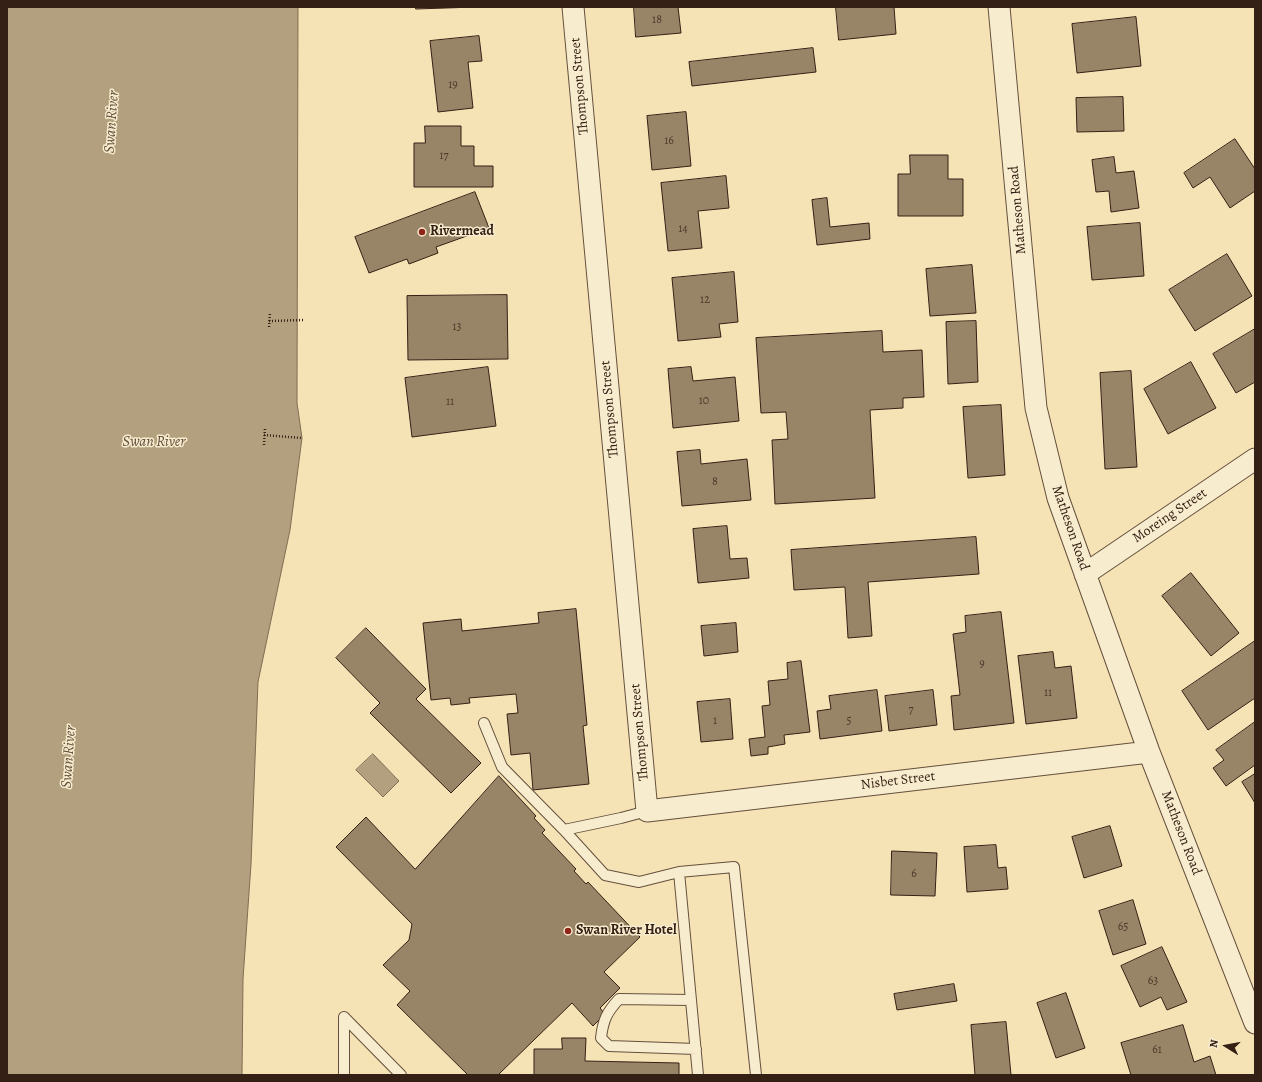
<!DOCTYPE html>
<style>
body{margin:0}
#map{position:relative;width:1262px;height:1082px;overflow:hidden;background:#f5e2b5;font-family:Alegreya,serif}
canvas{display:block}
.frame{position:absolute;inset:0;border:8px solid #342014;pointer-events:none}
.north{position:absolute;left:1206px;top:1026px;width:40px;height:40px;-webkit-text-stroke:3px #f8eccf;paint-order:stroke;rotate:281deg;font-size:11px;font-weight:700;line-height:16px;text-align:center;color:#342014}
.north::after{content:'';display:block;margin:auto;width:14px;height:18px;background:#342014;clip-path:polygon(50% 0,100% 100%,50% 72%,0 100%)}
</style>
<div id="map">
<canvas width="1262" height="1082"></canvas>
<div class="frame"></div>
<div class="north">N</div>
</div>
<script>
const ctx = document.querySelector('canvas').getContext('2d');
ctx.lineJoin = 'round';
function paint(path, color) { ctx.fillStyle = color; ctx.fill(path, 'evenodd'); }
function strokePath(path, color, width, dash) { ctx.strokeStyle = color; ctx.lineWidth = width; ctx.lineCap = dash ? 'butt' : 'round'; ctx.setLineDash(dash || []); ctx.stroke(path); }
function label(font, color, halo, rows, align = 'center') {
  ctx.font = font + ' Alegreya,serif'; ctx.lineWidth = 3; ctx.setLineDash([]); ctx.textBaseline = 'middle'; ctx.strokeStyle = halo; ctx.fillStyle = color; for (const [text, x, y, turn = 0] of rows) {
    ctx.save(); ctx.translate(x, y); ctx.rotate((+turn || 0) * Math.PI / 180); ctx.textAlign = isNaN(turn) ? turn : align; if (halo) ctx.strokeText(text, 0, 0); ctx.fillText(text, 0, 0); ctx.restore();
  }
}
const water = new Path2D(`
 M7,7h291l-1,396 5,35 -12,92 -32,152 -7,182 -8,115 -1,96h-235z
 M373,754l26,27 -16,16 -27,-27z`);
const building = new Path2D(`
 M416,7h59l-59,2z
 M634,7h44l3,26 -45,4z
 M836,7h58l2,27 -57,6z
 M1136,17l5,49 -64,7 -5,-49z
 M479,36l3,25 -14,1 5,46 -35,4 -8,-71z
 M813,48l3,24 -124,14 -3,-24z
 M1123,97l1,34 -47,1 -1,-34z
 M686,112l5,54 -39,4 -5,-54z
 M425,126h36v20h13v20h19v21h-79v-44h11z
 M1235,139l20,30v22l-25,17 -20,-31 -17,11 -9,-15z
 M910,155h38v24h15v37h-65v-42h12z
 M1114,157l2,16 18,-2 5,37 -28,4 -2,-21 -13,1 -4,-32z
 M726,176l3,32 -31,3 4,37 -34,3 -7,-68z
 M475,192l14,36 -53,19 2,6 -29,11 -2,-5 -38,14 -14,-36z
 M827,198l3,29 39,-4 1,16 -53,6 -5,-45z
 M1140,223l4,53 -52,4 -5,-53z
 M1227,254l25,42 -57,35 -26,-41z
 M972,265l4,48 -46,3 -4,-47z
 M734,272l4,50 -19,2 2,13 -43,4 -6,-63z
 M507,295l1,64 -100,1 -1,-64z
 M976,321l2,61 -30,2 -2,-62z
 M1255,329v53l-19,11 -23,-39z
 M882,331l1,21 39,-2 2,47 -21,1v10l-33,2 5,88 -100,6 -3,-64 16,-1 -2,-27 -25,1 -5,-75z
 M1191,362l25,46 -48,26 -24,-45z
 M488,367l8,59 -84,11 -7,-59z
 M691,367l2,14 42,-4 4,44 -66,7 -5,-59z
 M1131,371l6,96 -32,2 -5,-96z
 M1001,405l4,70 -37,3 -5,-71z
 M700,450l1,14 46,-5 4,41 -69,6 -5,-54z
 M727,526l3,33 17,-1 2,20 -51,5 -5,-54z
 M976,537l3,37 -111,8 4,54 -24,2 -3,-51 -51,3 -3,-40z
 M1191,573l48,60 -28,23 -49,-60z
 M576,609l11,116 -4,1 6,58 -56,6 -3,-37 -19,2 -4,-41 11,-1 -2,-19 -47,4 1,5 -19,2 -1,-7 -19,2 -8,-77 38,-4 1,12 77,-8 -1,-10z
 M1001,612l13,111 -60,7 -3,-34 9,-1 -7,-61 13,-2 -1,-16z
 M736,623l2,29 -34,4 -3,-30z
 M366,628l60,61 -10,10 65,64 -30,30 -81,-80 10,-10 -44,-45z
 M1255,641v57l-47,32 -26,-39z
 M1053,652l2,16 16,-2 6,52 -51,6 -8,-68z
 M801,661l9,71 -26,3 1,9 -17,3v7l-17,2 -2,-17 16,-2 -3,-31 8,-1 -2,-24 20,-2 -1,-16z
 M877,690l5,41 -62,8 -3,-28 14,-2 -2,-13z
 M933,690l4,35 -48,6 -4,-35z
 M730,699l3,40 -32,3 -4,-40z
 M1255,722v43l-29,21 -13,-18 11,-8 -8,-10z
 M1255,774v29l-13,-21z
 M499,776l37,40 -2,2 11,12 -3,3 34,36 -2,2 12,13 2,-2 52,55 -36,35 16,16 -20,20 5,6 -12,12 -21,-23 -74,72h-30l-71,-70 13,-14 -27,-26 26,-25 3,-16 -76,-77 30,-30 49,52z
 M1110,826l12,40 -38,12 -12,-41z
 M996,845l2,23 8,-1 2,22 -41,3 -3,-45z
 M892,851l45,2 -2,43 -44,-1z
 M1133,900l13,44 -33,11 -14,-44z
 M1162,947l25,55 -20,8 -6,-13 -21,10 -19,-41z
 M954,984l3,17 -60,9 -3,-16z
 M1066,993l19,55 -29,10 -19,-55z
 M1006,1022l5,53h-36l-4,-50z
 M1183,1025l11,37 16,-6 6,19h-85l-10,-32z
 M562,1038h24l-1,23 94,2v12h-145v-26h28z`);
const path = new Path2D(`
 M269,321l35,-1
 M269,327l1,-15
 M264,435l38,3
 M264,445l1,-17`);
const lane = new Path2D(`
 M484,723l18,44 62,63 41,45 34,7 40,-10 55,-5 22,208
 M564,830l57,-12 26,-7
 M679,872l19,203
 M691,1000l-72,-1c-12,13 -16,21 -18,39l8,8 87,3
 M344,1017l57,58
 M344,1075v-58`);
const street = new Path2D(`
 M573,7l74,804 502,-59
 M999,7l37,401 22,90 91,254 106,271
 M1085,574l170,-115`);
const markers = [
 [422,232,4,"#8f2418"],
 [568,931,4,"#8f2418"]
];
const numberNames = [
 ["18",657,20],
 ["19",453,85],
 ["16",669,141],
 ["17",444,156],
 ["14",683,229],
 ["12",705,300],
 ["13",457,327],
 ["10",704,401],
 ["11",450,402],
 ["8",715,482],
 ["9",982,664],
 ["11",1048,693],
 ["7",911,710],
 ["1",715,721],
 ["5",849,721],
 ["6",914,874],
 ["65",1123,927],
 ["63",1153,981],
 ["61",1157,1050]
];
const streetNames = [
 ["Thompson Street",580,86,-95],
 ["Matheson Road",1018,210,-95],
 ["Thompson Street",610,409,-95],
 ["Moreing Street",1170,516,-34],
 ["Matheson Road",1070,528,71],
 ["Thompson Street",640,732,-95],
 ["Nisbet Street",898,781,-7],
 ["Matheson Road",1181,833,69]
];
const poiNames = [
 ["Rivermead",430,232],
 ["Swan River Hotel",576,931]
];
const waterNames = [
 ["Swan River",112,122,-86],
 ["Swan River",154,442],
 ["Swan River",69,757,-86]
];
paint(water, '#b3a07e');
strokePath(water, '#806d54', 1);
paint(building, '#988568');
strokePath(building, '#342014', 1);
strokePath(lane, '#64503c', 12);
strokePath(street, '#64503c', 23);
strokePath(path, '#342014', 2.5, [1, 2]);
strokePath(lane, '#f8eccf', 10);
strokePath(street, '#f8eccf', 21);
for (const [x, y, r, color] of markers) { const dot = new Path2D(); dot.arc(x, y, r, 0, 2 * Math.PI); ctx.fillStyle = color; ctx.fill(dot); strokePath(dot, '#f8eccf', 1.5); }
label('12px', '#4d3929', null, numberNames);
label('14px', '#342014', '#f8eccf', streetNames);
label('bold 14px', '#342014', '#f8eccf', poiNames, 'left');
label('italic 15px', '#604d39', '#f8eccf', waterNames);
</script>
